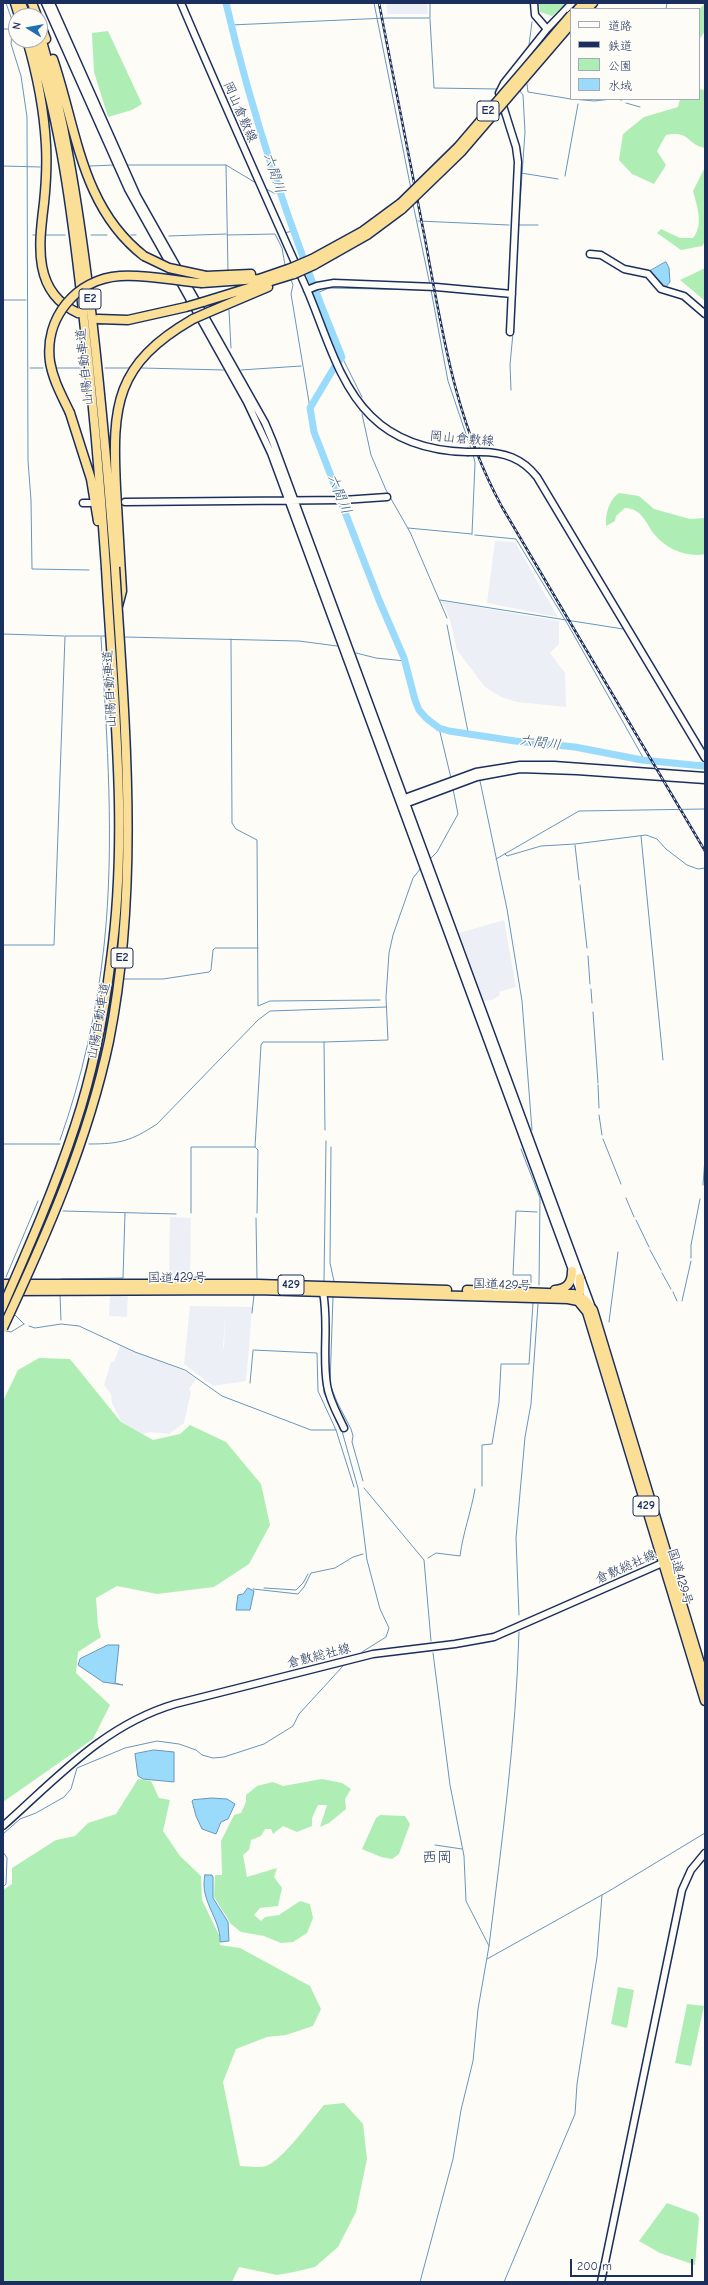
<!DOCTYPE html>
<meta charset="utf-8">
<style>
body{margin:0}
#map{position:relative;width:708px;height:2285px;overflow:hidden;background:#fdfcf7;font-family:"Comic Neue","Klee One",sans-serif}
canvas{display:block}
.frame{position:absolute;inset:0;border:4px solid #1b2f5e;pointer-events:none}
.legend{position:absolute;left:570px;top:8px;width:130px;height:92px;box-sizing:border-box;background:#fdfcf7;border:1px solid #a3aaba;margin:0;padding:5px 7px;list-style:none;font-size:12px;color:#1b2f5e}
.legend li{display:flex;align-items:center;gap:8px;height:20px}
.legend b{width:20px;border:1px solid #a3aaba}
.north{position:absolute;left:8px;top:8px;width:40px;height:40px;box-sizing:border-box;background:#fdfcf7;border:1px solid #a3aaba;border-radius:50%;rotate:281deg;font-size:11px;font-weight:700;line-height:16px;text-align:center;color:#1b2f5e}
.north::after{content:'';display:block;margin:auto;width:14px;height:18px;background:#1f6fb2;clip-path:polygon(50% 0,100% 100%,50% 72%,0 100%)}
.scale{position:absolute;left:570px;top:2259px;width:123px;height:18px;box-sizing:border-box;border:2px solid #1b2f5e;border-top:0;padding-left:5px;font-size:12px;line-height:14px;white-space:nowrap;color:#1b2f5e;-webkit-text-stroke:3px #fdfcf7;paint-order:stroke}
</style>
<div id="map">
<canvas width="708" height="2285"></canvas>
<div class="frame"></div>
<ul class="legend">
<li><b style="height:5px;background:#fdfcf7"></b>道路</li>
<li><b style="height:5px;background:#1b2f5e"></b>鉄道</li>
<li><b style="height:11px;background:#aeeeb5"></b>公園</li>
<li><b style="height:11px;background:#9adbfb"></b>水域</li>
</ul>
<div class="north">N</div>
<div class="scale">200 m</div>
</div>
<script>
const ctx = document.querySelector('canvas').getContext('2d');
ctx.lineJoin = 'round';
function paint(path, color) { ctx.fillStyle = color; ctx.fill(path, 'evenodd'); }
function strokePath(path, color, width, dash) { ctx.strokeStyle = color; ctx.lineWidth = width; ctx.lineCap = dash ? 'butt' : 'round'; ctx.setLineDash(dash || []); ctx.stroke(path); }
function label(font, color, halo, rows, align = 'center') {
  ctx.font = font + ' "Comic Neue","Klee One",sans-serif'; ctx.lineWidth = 3; ctx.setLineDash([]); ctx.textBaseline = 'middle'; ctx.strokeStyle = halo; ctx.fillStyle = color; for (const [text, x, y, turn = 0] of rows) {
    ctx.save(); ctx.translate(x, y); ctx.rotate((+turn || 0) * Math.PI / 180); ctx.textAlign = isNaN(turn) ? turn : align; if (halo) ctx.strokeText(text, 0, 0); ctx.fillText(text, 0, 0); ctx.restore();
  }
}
const built = new Path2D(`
 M386,3h41l1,11h-40z
 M495,541l20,1 43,75 -71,-14z
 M442,601l117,20v23l-9,9 15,20 1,34 -49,-5 -16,-5 -16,-10 -28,-37 -7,-30z
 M504,920l12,67 -17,5 1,3 -8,5 -8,1 -25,-68z
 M170,1217l21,1 -1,60h-21z
 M110,1294l18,1 -1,22 -18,-1z
 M190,1306l62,1 -3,42 -25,-2 1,-28 -2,28 26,2 -3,32 -33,5 -29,-22z
 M120,1346l63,24 13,9 -7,10 2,3 -7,31 -15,11 -19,-2 -9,3 -6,-6 -7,2 -5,-6 -11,-22 -1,-9 -7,-9 7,-23h3z`);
const green = new Path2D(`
 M539,3h27l-14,13 -12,-4z
 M705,3v28l-6,9v-30z
 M108,31l34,73 -10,6 -24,7 -14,-45 -2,-39z
 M699,89l6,1v58c-19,-4 -15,-18 -39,-13l-9,16 9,14 -12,19 -22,-10 -13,-14 4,-26 21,-17 34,-10 2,-8h19z
 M705,167v75l-3,4 -21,4 -24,-17 4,-4 19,9h13c11,-13 4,-32 0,-47z
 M705,268v33l-25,-21z
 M619,493l20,3 15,13 36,10 15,-1v36c-17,4 -39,-5 -50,-19 -10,-12 -12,-26 -30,-27l-9,8 -1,5 -9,5c-1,-11 3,-27 13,-33z
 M39,1358l31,1 51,63 32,18 27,-6 10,-9 36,17 35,42 9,41 -21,39 -35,23 -57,7 -40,-8 -21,12 2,28 3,11 -23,15 -2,21 34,32 -17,34 -90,63v-401l15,-31z
 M138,1779l13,2 8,17 11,2 -7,31 17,25 21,20 1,24 17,35 1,10 20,3 70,38 11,23 -8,17 -27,9 -19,2 -31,12 -13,33 17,84c7,0 19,2 26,0 17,-6 45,-46 58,-61l20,-2 19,21 4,35 -11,53 -18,35 -23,20 -21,5 -17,3 -38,-8 -7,15h-229v-392l9,-6v-16l44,-28 19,-4 13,-13 28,-9z
 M322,1779l20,4 9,6 -6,10 1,10 -17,14 -9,4 7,-22h-9l-6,13v8l-15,6 -14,-6 -10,8 -2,-5h-6l-4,7 -10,4 -2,10 -6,5 4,22 30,-9 -3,9 8,11 -4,18 -18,2 -6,7 7,6 4,-4 14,-2 21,-14 10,3 3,14 -6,15 -14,9 -12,1 -17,-7 -23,-4 -10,-8 -17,-27 1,-22h7l-1,-34 13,-26 7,-2 5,-11v-7l11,-9 16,-4 10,4z
 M380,1815l25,1 5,8 -11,30 -7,5 -11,-2 -19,-8 14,-31z
 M618,1987l16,3 -7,38 -16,-4z
 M687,2004l17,2 -13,60 -16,-3z
 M667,2203l30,11 2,4 -4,47 -35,-12 -21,-12z`);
const water = new Path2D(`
 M666,262l3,6 1,14 -5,6 -15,-17z
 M248,1588l6,3 -4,19h-14l2,-15 5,-1z
 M108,1645h11l-4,38 8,2 -20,-3 -25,-17 2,-6z
 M154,1750l20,2v30l-31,-3 -5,-3 -3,-22z
 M212,1798l15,1 8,5 -7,15 -7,3 -5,12 -14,-5 -6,-13 -4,-15 1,-1z
 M205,1875h7l1,2v21l15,24 1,19 -9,1c1,-24 -21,-41 -15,-67z`);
const stream = new Path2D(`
 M6,3l7,20 -2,21 10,32 6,41 1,344 3,39 1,69 57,1
 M374,3l37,186
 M666,9l1,-6
 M430,19l4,69 63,1
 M231,25l156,-7h43v-15
 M3,29h9
 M529,45l3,-23
 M527,84l1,8 43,7
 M573,99l21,2 18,-2
 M616,99l6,1
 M626,103l14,4
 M127,165h99l30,18
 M226,165l2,106
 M3,166l37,1
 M90,166l25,-1
 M521,173l37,6
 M565,176l13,-72
 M266,189l8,4 7,-1
 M413,204l17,81
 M418,221l91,4
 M519,225h19
 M284,233l9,-2
 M33,235h2
 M44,235h21
 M91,235h16
 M131,235h5
 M227,235l48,-1 7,14 3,17
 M169,236l57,-2
 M517,247l8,-115 -2,-37 -3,-4
 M291,280l2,5 -2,9 19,114
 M431,290l17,91 23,68
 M440,291l14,1
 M317,293l12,-5 100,2
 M3,300h23
 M229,310l2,38
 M514,322l1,-20
 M342,357l20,40
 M30,368h13
 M55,368h27
 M105,368h24
 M142,368l82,2
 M241,370l60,-4
 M511,390l-1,-25 3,-32
 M362,414l9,41 15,35 24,42 37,86
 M408,528l64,6
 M472,534l3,-71 -2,-9
 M475,535l41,4 51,84 78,138
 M440,600l183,29
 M447,625l22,112
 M3,634l61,2
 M124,637l175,4 38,5
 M231,639l1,184 4,6 21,11 1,166 12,-5 110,-1
 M356,653l20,5 29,3
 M439,728l12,50
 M480,781l27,128 15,92 10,129
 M641,836l22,224
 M575,845l4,35
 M505,854l2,2 34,-10 34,-2 71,-9 11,4 9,10 21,16 11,4 7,-1
 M496,859l83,-48 126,-2
 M429,860l8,-8 21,-38 -5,-25
 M580,885l7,63
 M3,945h51l11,-309h41
 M588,956l2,28
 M122,979h41l46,-7 2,-2 2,-20 2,-2h43
 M591,989l1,14
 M593,1012l5,71
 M598,1085l1,23
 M599,1115l3,20
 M325,1130l-1,-88 64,-2 -2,-43 3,-44 4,-18 20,-57 8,-10
 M603,1139l18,45
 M60,1140c22,-62 37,-129 44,-194 11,-103 3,-207 -3,-309
 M3,1144h57
 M89,1144c31,0 42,-3 68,-20l101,-104 12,-9 116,-4
 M331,1147l-1,116 4,18
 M521,1149l19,49 -1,87
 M703,1185l2,-27
 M626,1198l8,19
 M63,1211l113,3
 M191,1213v-66h64
 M257,1213l1,-63 -3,-3 6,-102 2,-3h61
 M256,1218l1,60
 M636,1220l13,27
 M650,1250l11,20
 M691,1258v-13l9,-46
 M662,1273l9,16
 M6,1277l32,-76
 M61,1279l62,-1 2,-65
 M324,1281l2,-140
 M531,1286v-11h-18l3,-64 21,1
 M673,1292l4,9
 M60,1295l1,25
 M333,1297l-3,87 7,18 14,27 2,7 -1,6 11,39
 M682,1301l9,-40
 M13,1313l11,11
 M252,1313l2,-18
 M609,1322l9,-70
 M29,1326l6,2 26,-4 18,2 56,26 50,18 37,26 89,34h25
 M6,1331l5,1 13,-8
 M253,1350l64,3 1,38 18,39 18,57
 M322,1371l2,22 18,38 16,57 9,72 13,49 9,19 -3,9 -24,15
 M250,1383l3,-32
 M482,1486v-41l10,-1 7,-42 2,-38h28l4,-61
 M364,1488l60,72 7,81
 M428,1558l8,-5 24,3c3,-23 11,-44 15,-67
 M264,1588l32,2 7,-7 5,-9
 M253,1589l45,5 6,-7 7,-14 24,-5 18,-11 10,-3
 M519,1615l-3,-77 9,-101 6,-33 7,-100
 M3,1834l17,-15 16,-6 28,-16 7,-8 6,-21 48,-20 32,-7 22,3 17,6 6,5 11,3 11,-1 40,-13 29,-18 6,-12 44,-48
 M435,1845l27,4
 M3,1852l4,6 -1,26 -3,3
 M489,1946c13,-105 27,-209 30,-314
 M487,1959l122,-68 96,-58
 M420,2282l33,-123 8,-49 12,-49 5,-52 11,-63 -23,-45 -2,-45 -14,-71 -17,-132
 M504,2282l71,-168 2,-30 20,-127 5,-62`);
const river = new Path2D(`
 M226,3c28,121 69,240 116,354l-7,9 -25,42 4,24 65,168 25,58 11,42 4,10 7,8 13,10 10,3 66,10 60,6 67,13 61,6`);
const secondary = new Path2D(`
 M45,3l83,186 119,213 24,51 308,836
 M51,3l86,193 128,227 8,19 318,863
 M181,3c40,94 82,188 124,282 19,42 32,98 66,131 26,26 60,35 96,36
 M534,3l1,12 12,14
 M590,254l11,1 23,14 24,5 13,15 23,7 21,18
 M307,290l10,-4 17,-3 102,4 76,7
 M510,332l8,-170 -2,-15 -17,-54 5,-10 43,-54 25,-26
 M480,452c24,0 42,6 57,25l168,281
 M125,502l218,-2 44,-3
 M83,503h7
 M402,799l74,-27 44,-7h34l151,11
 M405,804l72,-27 43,-8 57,2 128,9
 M323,1292c6,32 -1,63 4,93 2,15 11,30 17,43
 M3,1826c54,-48 101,-101 172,-122l198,-50 82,-10 39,-7 173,-76
 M601,2282l81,-392 9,-20 14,-17`);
const highway = new Path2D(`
 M15,3l4,13
 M21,3l5,13
 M32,3l5,13
 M578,9l6,-6
 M587,9l6,-6
 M40,23l6,16
 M40,34c25,85 38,171 49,259 11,91 19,183 26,274
 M27,40c10,34 17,69 19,105 1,19 0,39 -2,58 -5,41 -12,89 34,110
 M34,40c27,85 38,173 48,262 10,88 18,177 24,266
 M53,59c24,71 28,148 91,197
 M312,259l51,-28 38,-28
 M314,265l53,-30 35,-26
 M206,276l45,-2
 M202,283l57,-4 32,-11
 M203,302l91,-28
 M209,312l59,-25
 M98,319l30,1 58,-13
 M70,413l21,66 7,42
 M118,606l4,-15c-2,-34 -4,-69 -6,-103 -4,-83 -1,-124 77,-169
 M3,1284h255l189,6
 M467,1290l107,4 11,6 8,10 112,370
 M555,1290c12,-1 17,-7 17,-19
 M3,1291l253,-1 312,9 10,2 9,11 118,389
 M575,1299l5,-6v-15`);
const rail = new Path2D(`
 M379,3c16,80 31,161 47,241 17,93 30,178 76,263l203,344`);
const secondaryBridge = new Path2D(`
 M467,452h13`);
const highwayBridge = new Path2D(`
 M401,203l57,-56 113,-132
 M402,209l60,-58 109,-127
 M144,256l25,12 37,8
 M291,268l21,-9
 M294,274l20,-9
 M186,307l17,-5
 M193,319l16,-7
 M70,413c-8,-17 -17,-33 -20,-51 -6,-44 26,-83 70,-86 27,-2 55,5 82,7
 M3,1306c26,-59 52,-119 72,-180 18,-54 29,-111 36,-167 18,-129 2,-262 -5,-391
 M3,1328c43,-92 85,-187 106,-287 31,-156 16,-316 6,-474`);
const shields = [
 [488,111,22],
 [90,299,22],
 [122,958,22],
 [291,1285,26],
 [646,1506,26]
];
const shieldNames = [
 ["E2",488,111],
 ["E2",90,299],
 ["E2",122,958],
 ["429",291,1285],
 ["429",646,1506]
];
const streetNames = [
 ["岡山倉敷線",240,112,66],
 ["山陽自動車道",85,367,-96],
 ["岡山倉敷線",462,439,5],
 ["山陽自動車道",110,689,-93],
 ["山陽自動車道",99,1021,-80],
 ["国道429号",177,1278],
 ["国道429号",502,1285,2],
 ["倉敷総社線",626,1567,-24],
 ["国道429号",680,1577,73],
 ["倉敷総社線",319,1656,-14]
];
const waterNames = [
 ["六間川",274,173,72],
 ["六間川",339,494,68],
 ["六間川",540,743,7]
];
const quarterNames = [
 ["西岡",437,1858]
];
paint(built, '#edeff7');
paint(green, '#aeeeb5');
paint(water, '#9adbfb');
strokePath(water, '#6796bc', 1);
strokePath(stream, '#6796bc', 1);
strokePath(river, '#9adbfb', 7);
strokePath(secondary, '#1b2f5e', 9);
strokePath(highway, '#1b2f5e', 11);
strokePath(secondary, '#fdfcf7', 6);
strokePath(highway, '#fbdf96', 8);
strokePath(rail, '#1b2f5e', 2.5);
strokePath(rail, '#fdfcf7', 1, [3]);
strokePath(secondaryBridge, '#1b2f5e', 9, []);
strokePath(highwayBridge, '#1b2f5e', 11, []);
strokePath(secondaryBridge, '#fdfcf7', 6);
strokePath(highwayBridge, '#fbdf96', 8);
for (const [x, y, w] of shields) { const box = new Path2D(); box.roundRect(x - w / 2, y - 10, w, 20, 3); ctx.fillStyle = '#fdfcf7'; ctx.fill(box); strokePath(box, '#1b2f5e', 1); }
label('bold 12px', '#1b2f5e', null, shieldNames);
label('13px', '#1b2f5e', '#fdfcf7', streetNames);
label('italic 14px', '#3b5a85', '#fdfcf7', waterNames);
label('15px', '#1b2f5e', '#fdfcf7', quarterNames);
</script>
